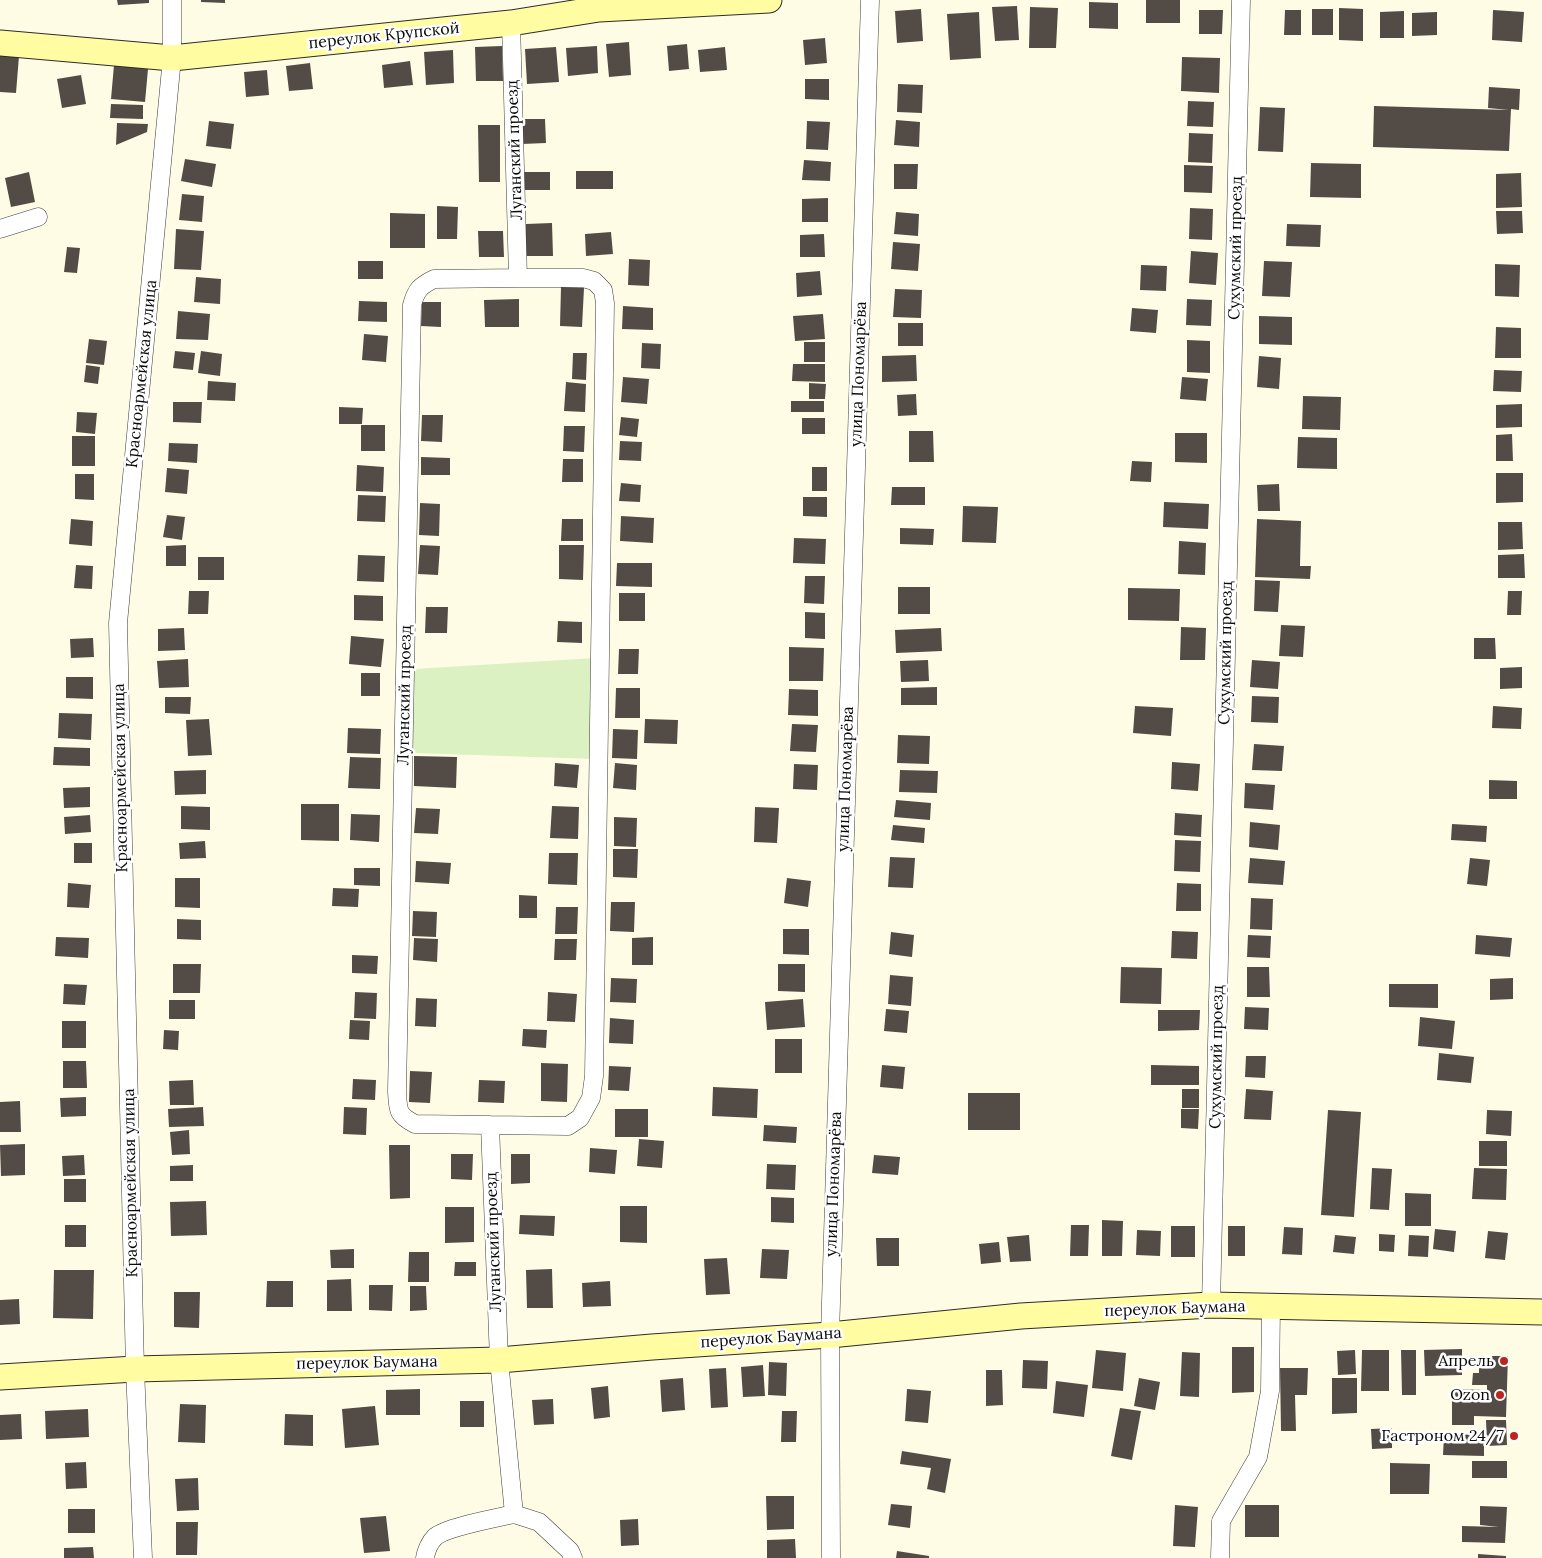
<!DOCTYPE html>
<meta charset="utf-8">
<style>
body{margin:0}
canvas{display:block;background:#fffce6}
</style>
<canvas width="1542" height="1558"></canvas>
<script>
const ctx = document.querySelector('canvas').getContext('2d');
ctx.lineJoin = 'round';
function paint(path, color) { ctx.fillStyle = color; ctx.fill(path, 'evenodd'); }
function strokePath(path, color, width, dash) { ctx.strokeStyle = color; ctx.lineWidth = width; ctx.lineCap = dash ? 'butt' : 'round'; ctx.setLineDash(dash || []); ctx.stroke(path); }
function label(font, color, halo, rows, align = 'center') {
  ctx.font = font + ' Lora,serif'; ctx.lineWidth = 5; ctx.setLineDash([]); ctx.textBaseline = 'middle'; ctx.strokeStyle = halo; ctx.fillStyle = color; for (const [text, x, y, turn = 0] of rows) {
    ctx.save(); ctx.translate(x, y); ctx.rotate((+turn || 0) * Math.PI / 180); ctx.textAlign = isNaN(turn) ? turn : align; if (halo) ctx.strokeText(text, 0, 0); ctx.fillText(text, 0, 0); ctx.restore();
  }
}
const pitch = new Path2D(`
 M595,658l-1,101 -181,-6v-84z`);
const building = new Path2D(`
 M117,0h32v3l-31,2z
 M201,0h24v3l-24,-1z
 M1146,0h34v23h-34z
 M1089,2l29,1v26l-29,-1z
 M1017,6l2,34 -24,1 -3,-34z
 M1030,7l28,1 -2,40h-27z
 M1339,8l24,1v32l-24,-1z
 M921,9l2,32 -26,2 -2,-32z
 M1312,9h21v26h-21z
 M1199,10h24l-1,24h-23z
 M1285,10h16v25h-17z
 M1493,10l31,2 -2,30 -30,-2z
 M1404,11v27h-24v-26z
 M979,12l2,46 -31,2 -3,-46z
 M1437,12v23l-25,1v-23z
 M825,38l2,25 -22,2 -2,-25z
 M629,42l2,33 -22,2 -3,-33z
 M687,44l2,25 -20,2 -2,-25z
 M502,46l1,35h-27l-1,-34z
 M597,46l1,27 -30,3 -2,-28z
 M556,47l3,35 -32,2 -2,-35z
 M725,47l2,23 -27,2 -2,-22z
 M453,50l1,33 -28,2 -2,-33z
 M0,55l19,1 -3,37 -16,-1z
 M1182,57l38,1 -1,35 -38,-2z
 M410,61l3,24 -29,3 -2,-23z
 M310,63l3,26 -24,2 -3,-25z
 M114,65l34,4 -3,33 -34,-3z
 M267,70l2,25 -23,2 -2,-25z
 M81,75l5,29 -24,4 -5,-29z
 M805,79h24v21l-24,-1z
 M898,84l25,1 -1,28 -25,-1z
 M1489,87l31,2 -1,21 -8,-1 -2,42 -136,-4 1,-41 135,4 -21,-2z
 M1188,101l26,1 -1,25 -26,-1z
 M111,104l32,1v14l-33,-1z
 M1260,107l25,1 -2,44 -25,-1z
 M522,119h23l1,24 -24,1z
 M896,120l24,2 -1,25 -25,-2z
 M209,121l25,3 -3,25 -25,-3z
 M807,121l23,1 -2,28 -22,-1z
 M117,123l31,1 -1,8 -31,13z
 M478,125h22v57h-21z
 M1189,133l24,1 -1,29 -24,-1z
 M185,159l31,5 -4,23 -31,-6z
 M804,160l27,2 -1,19 -28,-1z
 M1311,163l50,1v34l-51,-1z
 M894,164h24l-1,25h-23z
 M1184,165l29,1 -1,27 -28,-1z
 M576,171h37v18h-37z
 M29,172l6,30 -24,5 -6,-29z
 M523,172h27v18h-26z
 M1521,173l1,34 -26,1v-34z
 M182,194l22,2 -2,26 -23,-2z
 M828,198v24h-26v-23z
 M437,206l21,1 -1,32h-20z
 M1190,208l23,1 -1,31 -23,-1z
 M1496,211h26l1,22 -26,1z
 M896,212l23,2 -1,22 -24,-2z
 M390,213l35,1v34h-35z
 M552,223l1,33h-27v-32z
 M1287,224l34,1 -1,22 -34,-1z
 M176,229l28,2 -3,39 -27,-1z
 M478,231h25l1,26h-25z
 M611,232l2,22 -27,2 -1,-22z
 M824,234l1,23h-25v-22z
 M893,242l27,2 -2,27 -27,-2z
 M67,247l13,1 -3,25 -13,-1z
 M1191,251l27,2 -2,32 -27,-2z
 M629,259l21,1 -1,26 -21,-1z
 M358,261h25v18h-25z
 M1264,261l28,1 -2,35 -28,-1z
 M1495,264l25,1 -1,32 -24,-1z
 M1141,265l26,1 -1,25 -26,-1z
 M820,271l2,24 -25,2 -1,-24z
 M196,277l25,2 -1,25 -26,-2z
 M561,287l23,1 -2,39 -22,-1z
 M895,289l27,1 -1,28 -28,-1z
 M519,299v28h-34l-1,-27z
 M1187,299l25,1 -1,26 -25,-1z
 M359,301l28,1v20l-29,-1z
 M422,302h19v25l-20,-1z
 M623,306l30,2v22l-31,-1z
 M1132,308l26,2 -2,23 -26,-2z
 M178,311l32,3 -2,26 -32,-1z
 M823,314l2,25 -30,2 -2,-25z
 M1259,316l33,1v28l-33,-1z
 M898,323h25v23h-25z
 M1496,327l25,1v30h-26z
 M364,334l24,2 -2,26 -24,-2z
 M89,339l18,2 -3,24 -18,-2z
 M1187,340l23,1v32l-23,-1z
 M804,342h21v20h-21z
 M642,343l19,1 -1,25 -19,-1z
 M175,351l20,2 -2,17 -20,-2z
 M201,351l21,3 -2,22 -22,-3z
 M573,353h14l-1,27 -14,-1z
 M916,355l1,26 -35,1v-26z
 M1259,356l22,2 -2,31 -22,-2z
 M793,364h32v18l-33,-1z
 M86,365l14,2 -2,17 -14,-2z
 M1494,370l28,1 -1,21 -28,-1z
 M623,377l26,2 -2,25 -26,-2z
 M1182,377l26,2 -2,22 -26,-2z
 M208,381l28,2 -1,18 -28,-1z
 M566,382l20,2 -1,28 -21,-1z
 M809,383l17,1 -1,15h-16z
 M916,394l1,21 -19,1 -1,-21z
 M1303,396l38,1 -1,33 -38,-1z
 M791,401h33v11h-33z
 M173,402h29l-1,21 -28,-1z
 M1522,404v23l-26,1v-23z
 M339,407l24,1 -1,16h-23z
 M77,412l20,1 -2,21 -19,-2z
 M422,415h21l-1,27 -21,-1z
 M621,417l18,2 -2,18 -18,-2z
 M802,418h23v16h-23z
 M361,425h24v26h-24z
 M564,426h21l-1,26 -21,-1z
 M909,431h24l1,31h-25z
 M1175,433h32v30l-32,-1z
 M1512,434l1,27h-17v-26z
 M72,436h23v30h-23z
 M1298,437l39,1v31l-40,-1z
 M620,441l22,1 -1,19 -22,-1z
 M169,443l29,1 -1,19 -29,-2z
 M421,457l29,1v17h-29z
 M563,459h20v23h-21z
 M1132,461l20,1 -1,20 -21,-1z
 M357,465l27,2 -1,25 -27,-1z
 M812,467h15v24h-15z
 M167,468l22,2 -2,24 -22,-2z
 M1496,473h27v29l-27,1z
 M75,474h19v26l-19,-1z
 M621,483l20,2 -1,17 -21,-1z
 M1279,484l1,27h-22l-1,-26z
 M892,487h33v18h-34z
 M358,495l28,1 -1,26 -28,-1z
 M803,497h24v20l-24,-1z
 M1164,502l45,2 -1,25 -45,-2z
 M420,503l20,1 -1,32 -20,-1z
 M963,506l35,1 -2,36 -34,-1z
 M167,515l18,2 -3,23 -19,-3z
 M621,516l33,2 -1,25 -33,-2z
 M71,519l22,2 -1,25 -23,-2z
 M562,519h21v22h-22z
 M1257,519l44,2 -1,45h11l-1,13 -55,-2z
 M1498,522h24l1,27 -25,1z
 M900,528l34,1 -1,16 -33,-1z
 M794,538l32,1 -1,25 -32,-1z
 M1179,541l27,2 -1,32 -27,-1z
 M186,545v21h-20v-20z
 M420,545l20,1 -2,29 -20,-1z
 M559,545h25l-1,35 -24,-1z
 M1524,554l1,24h-27v-23z
 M358,555l27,1 -1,26 -27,-1z
 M198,557h26v23h-26z
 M617,563h35v24l-36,-1z
 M76,565l17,1 -1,23 -18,-1z
 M805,576h20l-1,28 -20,-1z
 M1255,580l25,1 -2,31 -24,-1z
 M898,587h32v27h-32z
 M1128,588l52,1 -1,32 -51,-1z
 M189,591h20l-1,23h-20z
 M1508,591h14l-1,24h-14z
 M619,593h26v28h-26z
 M354,595l29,1v25l-29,-1z
 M426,607h22l-1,26h-22z
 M805,612l20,1v26l-20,-1z
 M558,621l24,1v21l-25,-1z
 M1281,625l24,1 -2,31 -24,-1z
 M1181,627l25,1 -1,32h-25z
 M184,628l1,22 -27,1v-22z
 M941,628l1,23 -46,2 -1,-23z
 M351,636l33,3 -3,28 -32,-3z
 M93,638l1,19 -23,1 -1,-19z
 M1474,638h21l1,21h-22z
 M789,647l35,1 -1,33h-34z
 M619,649h20l-1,25h-20z
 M188,659l1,28 -30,1 -2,-27z
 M928,660l1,21 -28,1 -1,-21z
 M1252,660l28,2 -2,27 -28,-2z
 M1522,667v21l-22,1v-21z
 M361,673h19v23h-19z
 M66,677h27v22l-27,-1z
 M937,687v18h-36v-17z
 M616,688h24v30h-25z
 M789,689l29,1v26l-30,-1z
 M1252,696l27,1 -1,26 -27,-1z
 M165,697h26l-1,17 -25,-1z
 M1135,706l38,2 -2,28 -38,-3z
 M1493,706l29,2 -1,21 -29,-1z
 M59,713l33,1 -1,26 -33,-2z
 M209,719l3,36 -24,1 -2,-36z
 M645,719l33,1 -1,24 -33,-1z
 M792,724l26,1 -2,27 -26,-1z
 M348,728l33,1 -1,25 -33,-1z
 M613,729l25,1 -1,29 -25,-1z
 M898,735l32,1 -1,28 -32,-1z
 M1254,744l30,2 -2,25 -30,-1z
 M54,747l36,1v18l-37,-1z
 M414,756l43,1 -1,31 -42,-2z
 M350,757l31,1 -1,31 -32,-1z
 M1172,762l28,2 -2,27 -27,-2z
 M555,763l24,2 -2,23 -23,-2z
 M615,763l22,2 -1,25 -23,-2z
 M794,764l24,1 -1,25 -24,-1z
 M206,770v24l-31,1 -1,-24z
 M900,770l38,1 -1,22 -38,-1z
 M1489,780l28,1v18h-28z
 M1245,783l30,2 -2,25 -29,-2z
 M90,787v20l-26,1 -1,-20z
 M896,800l35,3 -1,17 -36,-3z
 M301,804h38v37l-38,-1z
 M181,806l29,1v23l-29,-1z
 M552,806l27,1 -1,32 -28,-1z
 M755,807l24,1 -2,35 -23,-1z
 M416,808l24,1 -2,25 -24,-1z
 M1175,813l27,2 -1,22 -27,-2z
 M351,814l29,1 -1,27 -29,-2z
 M90,815l1,17 -26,2 -1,-17z
 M614,817l23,1 -1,29 -22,-1z
 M1250,822l30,3 -2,25 -29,-3z
 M1452,824l35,2 -1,16 -35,-2z
 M893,825l32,3 -1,15 -33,-3z
 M1175,840l26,1 -1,31 -26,-1z
 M205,841l1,17 -26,1 -1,-16z
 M74,843h18v20h-18z
 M613,849h25l-1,29 -24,-1z
 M549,853h29l-1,32 -29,-1z
 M890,857l25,1 -2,30 -25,-1z
 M1250,858l35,3 -2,24 -35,-2z
 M1470,858l20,2 -3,26 -20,-2z
 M416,861l35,2 -2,21 -34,-2z
 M354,868h26v18l-26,-1z
 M175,878h25v30l-25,-1z
 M787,878l24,3 -3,26 -24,-4z
 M68,883l23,2 -2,23 -22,-1z
 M1177,883l24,1v27h-25z
 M333,888l26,1 -1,18 -26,-1z
 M519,895l18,1v22h-18z
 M1251,898l22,1 -1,31 -22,-1z
 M611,902h24l-1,30 -24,-1z
 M556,907h22l-1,27h-22z
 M413,911l24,1 -1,25 -24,-1z
 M177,919l24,1v20l-24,-1z
 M783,929h26v26l-26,-1z
 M1172,931l26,1 -1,27 -26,-1z
 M891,932l23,3 -2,22 -23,-3z
 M1248,935l23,1 -1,22 -23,-1z
 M1476,935l36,3 -2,19 -35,-3z
 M56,937l33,1 -1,20 -33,-2z
 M653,937v28h-21v-27z
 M414,938l24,1 -1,23 -24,-2z
 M555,939h22l-1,21h-22z
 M352,955l26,1 -1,18 -25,-1z
 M173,964h28l-1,29h-27z
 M778,964h27v28l-27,-1z
 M1121,967l41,1 -1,36 -41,-1z
 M1247,967h22l1,30h-23z
 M890,975l23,2 -2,29 -23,-2z
 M611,978l26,1 -1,24 -26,-1z
 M1513,978v21l-23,1v-21z
 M64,984l23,1 -2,20 -22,-1z
 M1389,984h49v24l-49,-1z
 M355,992l22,1 -1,26 -22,-1z
 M548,992l29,2 -2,28 -28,-1z
 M416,998l21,1 -1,28 -21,-1z
 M803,999l2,28 -38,3 -2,-28z
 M169,1000h26v19h-26z
 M1245,1007l24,1 -1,22 -24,-1z
 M886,1009l23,2 -2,22 -23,-2z
 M1158,1010h42l-1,20 -41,1z
 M1420,1017l35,4 -3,28 -34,-3z
 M610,1018l24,2 -1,24 -24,-1z
 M350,1020l20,1 -1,19 -20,-1z
 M62,1021h24v27h-24z
 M523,1029l24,1 -1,18 -24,-2z
 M164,1030l15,1 -1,19 -15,-1z
 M775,1039h27v34h-27z
 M1439,1053l35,4 -3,26 -34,-3z
 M1246,1056h20l-1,22 -20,-1z
 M63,1061h23l1,27h-24z
 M541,1063l27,1 -1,38 -26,-1z
 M882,1065l23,2 -2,22 -23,-2z
 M1151,1065l48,1v19h-48z
 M609,1066l22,1 -2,24 -21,-1z
 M410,1071l22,1 -2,31 -21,-1z
 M353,1079l23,1 -1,20 -23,-1z
 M193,1080l1,25h-24l-1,-24z
 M479,1080l26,1 -1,22 -26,-1z
 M713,1087l45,2 -1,29 -45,-2z
 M1182,1089h17v19h-17z
 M1246,1089l27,2 -2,29 -27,-1z
 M968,1093h52v37h-52z
 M86,1097v19l-25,1 -1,-19z
 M20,1101l1,31h-21v-30z
 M203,1107l1,19 -35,1 -1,-18z
 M344,1107l23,1 -1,27 -23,-1z
 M615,1109h33v28h-33z
 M1181,1109h18l-1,20 -17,-1z
 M1328,1110l33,2 -7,105 -33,-2z
 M1487,1110l25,1 -1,25 -25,-2z
 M764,1125l33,2 -1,16 -33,-2z
 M189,1130l1,24 -18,1 -2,-23z
 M639,1139l25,2 -2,27 -25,-2z
 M1479,1141h28v25h-28z
 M25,1144v31l-24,1 -1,-31z
 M389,1145h21v53l-20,1z
 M590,1148l27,2 -2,24 -26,-2z
 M451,1154h22l-1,26 -21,-1z
 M511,1154h19v29l-19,1z
 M84,1155l1,20 -22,1 -1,-20z
 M874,1155l26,2 -2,18 -26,-2z
 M767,1164l29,1 -1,25 -29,-1z
 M193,1165v16h-23v-15z
 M1372,1168l20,1 -3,41 -19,-1z
 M1474,1168l33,1 -1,31 -34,-1z
 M64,1179h22v23h-22z
 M1405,1193l26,1v32h-26z
 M771,1197l23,1v25l-23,-1z
 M206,1201l1,34 -36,1 -1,-34z
 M620,1206h27v37l-27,-1z
 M445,1207h29v35l-29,1z
 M520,1215l35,1 -1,20 -35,-2z
 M1102,1220l21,1 -1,35h-20z
 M65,1225h21v22h-21z
 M1071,1225h18l-1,31h-18z
 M1171,1226h24v31h-24z
 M1228,1226h17v30h-17z
 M1284,1227l19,1 -1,27 -20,-1z
 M1435,1229l21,2 -2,21 -21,-3z
 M1137,1230l24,1 -1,25 -24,-1z
 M1488,1231l20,2 -3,27 -20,-2z
 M1379,1234l16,1 -1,17 -15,-1z
 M1029,1235l2,26 -21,1 -3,-25z
 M1335,1235l21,2 -2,17 -21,-2z
 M1409,1235l20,1 -1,21 -20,-1z
 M876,1238h23v28h-22z
 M999,1242l2,20 -20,2 -2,-20z
 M354,1249v19h-23l-1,-18z
 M762,1249l27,1 -2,29 -27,-1z
 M409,1252h20v30h-21z
 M727,1258l3,36 -24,1 -2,-36z
 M455,1262h21v14h-22z
 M552,1269l1,39h-26l-1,-38z
 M54,1270h40l-1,49 -40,-1z
 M351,1279l1,32h-25v-31z
 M267,1281h26v26h-27z
 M610,1281l1,25 -28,1 -1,-24z
 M369,1285h24l-1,26 -23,-1z
 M410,1286h16l1,24 -17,1z
 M174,1292h26l-1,36 -25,-1z
 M19,1299l1,25 -20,1v-25z
 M1232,1347h22v45l-22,1z
 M1462,1349v26l-37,1 -1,-26z
 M1096,1350l30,3 -3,38 -31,-3z
 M1355,1350l1,24 -18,1 -1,-24z
 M1362,1350h27v41h-28z
 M1401,1350h15v45h-14z
 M1182,1352l18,1 -1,44 -19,-1z
 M1479,1356h29l-2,61 -32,-1v9h-22v-36l35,1v-5h-15l1,-12h6z
 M1023,1360l25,1 -1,28 -25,-1z
 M769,1362l18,1 -1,33 -18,-1z
 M763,1365l2,31 -22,1 -2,-30z
 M726,1368l2,39 -17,1 -2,-39z
 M1280,1368h28l-1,27h-12l1,36h-15z
 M986,1370h16l1,35 -17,1z
 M683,1378l2,32 -23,2 -2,-32z
 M1139,1378l21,4 -5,28 -21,-4z
 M1332,1378h25v35l-25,1z
 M1056,1381l32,4 -4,32 -31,-4z
 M608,1386l2,31 -16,2 -3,-31z
 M420,1389v26h-34v-25z
 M907,1389l24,2 -3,32 -23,-2z
 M553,1399l1,25 -20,1 -2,-25z
 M460,1401h24v26h-24z
 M180,1404l26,1 -1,38 -27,-1z
 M375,1406l4,39 -34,3 -3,-39z
 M1120,1408l21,3 -9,49 -21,-4z
 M88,1409l1,28 -43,2 -1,-28z
 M782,1411h15l-1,31h-15z
 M21,1414l1,25 -22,1v-25z
 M285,1414l28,1v31l-29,-1z
 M1486,1420h20l1,25 -20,1z
 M1392,1428v20l-20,1 -1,-20z
 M1444,1434l40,1v21l-41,-1z
 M902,1451l49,8 -6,34 -18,-4 4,-21 -31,-4z
 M1472,1461h35v17h-35z
 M86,1462l1,26 -21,1 -1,-26z
 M1390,1463l40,1 -1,30h-39z
 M198,1478l1,32 -22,1 -2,-32z
 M766,1496h28v33l-27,1z
 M891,1504l21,2 -2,22 -22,-3z
 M1175,1505l23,2 -3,40 -22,-1z
 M1245,1505h34v32h-34z
 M1480,1506l27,1 -2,36 -43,-1v-16l37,1 -19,-2z
 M68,1509h27v24h-27z
 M386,1516l4,35 -26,2 -4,-35z
 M638,1519l1,26 -18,1 -1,-26z
 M176,1522h22l-1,33h-21z
 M795,1539l1,19h-29v-18z
 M93,1547l1,11h-30v-10z
 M897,1551l32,5v2h-33z
 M1478,1554l28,2v2h-28z`);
const street = new Path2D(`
 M0,229l38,-12
 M518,278l-84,1c-14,7 -18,11 -22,26l-15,786c1,19 0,24 18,33l75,1 9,235 15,154 25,8 31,29 3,7
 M490,1125l78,1 12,-8 11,-20 3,-22 11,-773 -2,-13 -9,-9 -11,-3h-65l-7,-255
 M1211,1305l30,-1305
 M143,1558l-8,-189 -17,-746 54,-565v-58
 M425,1558c1,-7 5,-16 10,-21 11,-10 62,-19 79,-23
 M831,1558l-1,-223 40,-1335
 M1220,1558l1,-37 37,-64 12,-66 1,-85`);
const secondary = new Path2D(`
 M0,43l172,15 339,-35 88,-14 170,-9
 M0,1377l135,-8 364,-9 153,-13 178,-12 191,-19 190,-11 331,7`);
const markers = [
 [1504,1361,5,"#bd241e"],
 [1500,1395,5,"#bd241e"],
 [1514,1436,5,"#bd241e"]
];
const streetNames = [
 ["переулок Крупской",384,36,-6],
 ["Луганский проезд",515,150,-92],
 ["Сухумский проезд",1236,248,-89],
 ["Красноармейская улица",142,374,-84],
 ["улица Пономарёва",859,374,-88],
 ["Сухумский проезд",1226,653,-89],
 ["Луганский проезд",405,695,-89],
 ["Красноармейская улица",121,778,-91],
 ["улица Пономарёва",846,779,-88],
 ["Сухумский проезд",1217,1057,-89],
 ["Красноармейская улица",131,1183,-91],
 ["улица Пономарёва",834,1184,-88],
 ["Луганский проезд",494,1242,-92],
 ["переулок Баумана",1175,1309,-2],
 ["переулок Баумана",771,1338,-4],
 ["переулок Баумана",367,1363,-1]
];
const poiNames = [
 ["Апрель",1494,1361],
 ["Ozon",1490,1395],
 ["Гастроном 24/7",1504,1436]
];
paint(pitch, '#dcf1c2');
paint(building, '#534c46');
strokePath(street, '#3d3d3d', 19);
strokePath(secondary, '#2c2c2c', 27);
strokePath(street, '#fff', 18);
strokePath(secondary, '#fffca1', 25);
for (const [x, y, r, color] of markers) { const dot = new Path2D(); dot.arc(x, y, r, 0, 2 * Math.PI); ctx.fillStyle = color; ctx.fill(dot); strokePath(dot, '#fff', 2); }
label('16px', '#0a0a0a', '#fff', streetNames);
label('16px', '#0a0a0a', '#fff', poiNames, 'right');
</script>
